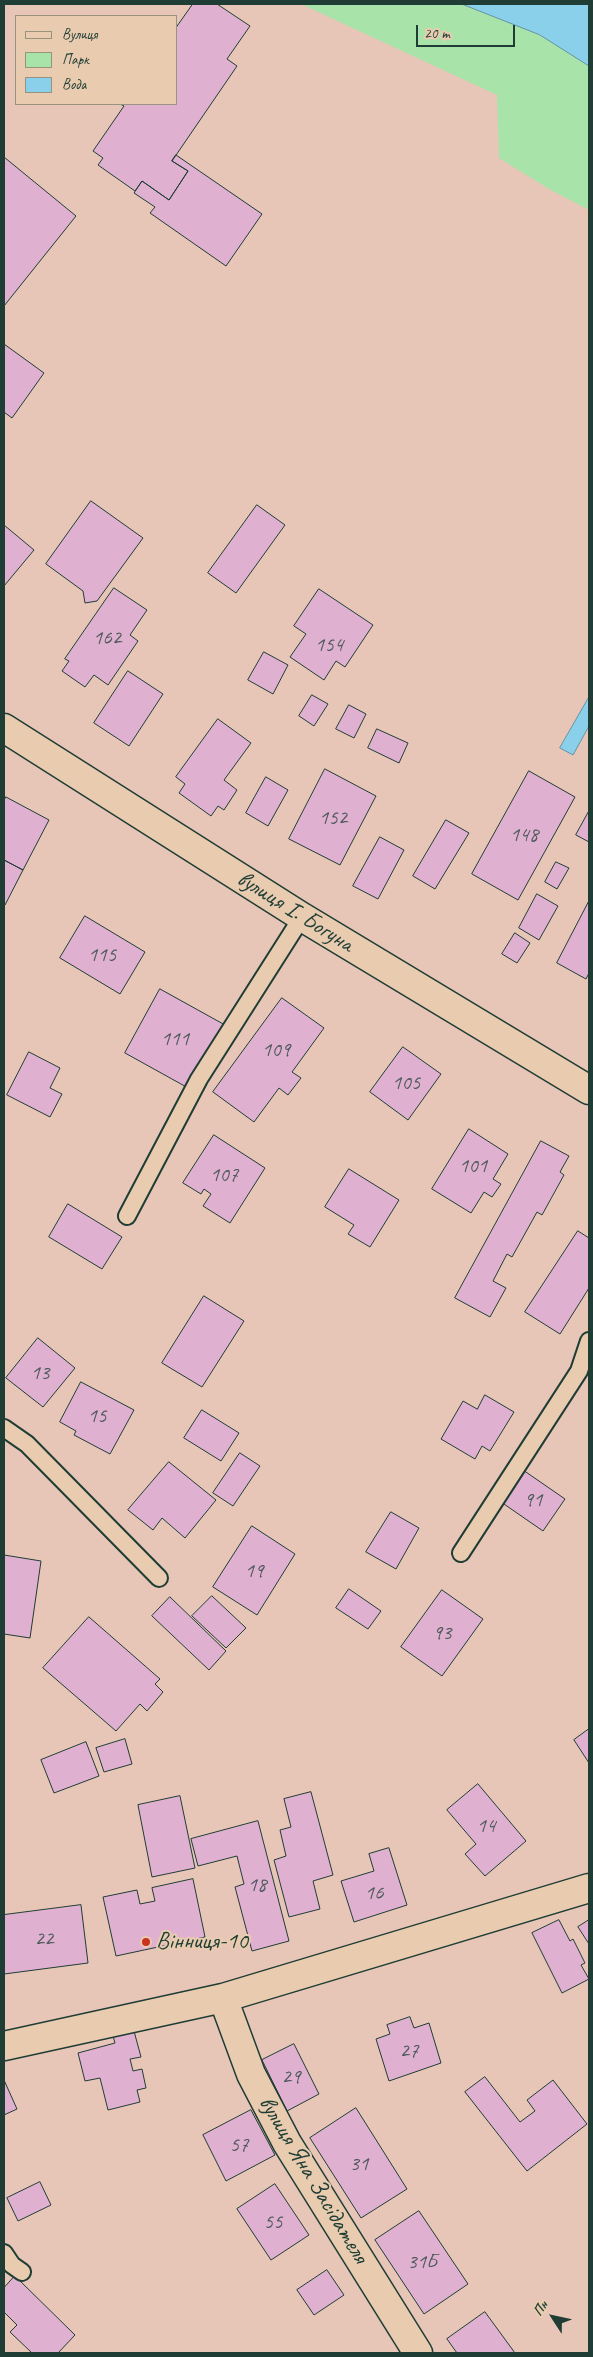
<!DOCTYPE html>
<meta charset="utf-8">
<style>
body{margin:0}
#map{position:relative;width:593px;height:2357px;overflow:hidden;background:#e7c6b7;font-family:Caveat,sans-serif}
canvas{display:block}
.frame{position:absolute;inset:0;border:5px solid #1f3d34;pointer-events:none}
.legend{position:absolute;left:15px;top:15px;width:162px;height:90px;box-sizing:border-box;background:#e9ccb0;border:1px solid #98937e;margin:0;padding:6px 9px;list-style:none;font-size:15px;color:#1f3d34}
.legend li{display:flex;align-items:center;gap:10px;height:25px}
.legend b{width:25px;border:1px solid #98937e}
.north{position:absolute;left:528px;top:2292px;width:50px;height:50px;-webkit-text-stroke:4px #e9ccb0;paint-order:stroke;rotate:305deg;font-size:14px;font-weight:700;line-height:20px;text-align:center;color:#1f3d34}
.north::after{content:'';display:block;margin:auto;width:18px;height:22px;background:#1f3d34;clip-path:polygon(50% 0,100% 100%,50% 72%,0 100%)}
.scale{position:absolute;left:416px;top:25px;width:99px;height:22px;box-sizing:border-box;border:2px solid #1f3d34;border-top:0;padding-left:6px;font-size:15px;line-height:18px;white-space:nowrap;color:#1f3d34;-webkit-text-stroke:4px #e9ccb0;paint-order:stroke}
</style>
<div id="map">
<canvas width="593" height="2357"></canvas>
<div class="frame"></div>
<ul class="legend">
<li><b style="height:6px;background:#e9ccb0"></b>Вулиця</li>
<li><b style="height:14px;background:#a8e3a9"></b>Парк</li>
<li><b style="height:14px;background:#8ad0eb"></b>Вода</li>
</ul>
<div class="north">Пн</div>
<div class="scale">20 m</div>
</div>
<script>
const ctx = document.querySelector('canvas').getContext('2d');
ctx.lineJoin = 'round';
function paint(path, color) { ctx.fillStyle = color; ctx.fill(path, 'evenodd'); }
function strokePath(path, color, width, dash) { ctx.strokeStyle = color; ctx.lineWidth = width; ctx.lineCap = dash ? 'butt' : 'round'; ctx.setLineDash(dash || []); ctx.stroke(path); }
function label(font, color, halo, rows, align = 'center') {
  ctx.font = font + ' Caveat,sans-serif'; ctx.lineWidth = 4; ctx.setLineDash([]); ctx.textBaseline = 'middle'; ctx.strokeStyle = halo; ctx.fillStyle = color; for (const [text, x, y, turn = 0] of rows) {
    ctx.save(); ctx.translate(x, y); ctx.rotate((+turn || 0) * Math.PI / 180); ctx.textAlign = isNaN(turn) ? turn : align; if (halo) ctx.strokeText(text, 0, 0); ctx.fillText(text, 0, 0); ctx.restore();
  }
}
const green = new Path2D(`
 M301,4h160l79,31 49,31v144l-40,-21 -50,-31 -2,-63z`);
const water = new Path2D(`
 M462,4h127v62l-49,-31z
 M589,697v29l-16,29 -13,-7z`);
const building = new Path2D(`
 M193,4h24l33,22 -23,33 10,7 -65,95 16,10 -19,29 -27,-19 -7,10 -37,-26 5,-7 -10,-7 31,-45 -4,-2h56v-76z
 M176,155l86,59 -36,52 -76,-53 5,-6 -21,-14 8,-12 27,19 19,-29 -16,-10z
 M4,157l72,59 -72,90z
 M4,344l40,29 -32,45 -8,-6z
 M91,501l52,37 -46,63 -12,2 -2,-12 -37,-27z
 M257,505l28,20 -49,68 -28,-20z
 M4,525l30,25 -30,36z
 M114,588l33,22 -17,25 8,6 -30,44 -14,-10 -9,12 -23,-16 7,-10 -4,-2z
 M319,589l54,36 -28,42 -9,-6 -12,19 -34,-23 16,-23 -12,-8z
 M264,652l24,13 -15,29 -25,-14z
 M128,671l35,23 -34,52 -35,-23z
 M312,695l16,9 -14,22 -15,-10z
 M349,705l17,9 -12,24 -18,-9z
 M218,719l33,24 -27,37 13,10 -13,20 -6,-4 -7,10 -32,-23 6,-9 -9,-7z
 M377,729l31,14 -9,20 -31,-15z
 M325,769l51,27 -36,69 -51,-26z
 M529,771l46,26 -57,103 -46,-26z
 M266,777l22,13 -20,36 -22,-13z
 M6,797l43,23 -26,50 -19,-10v-59z
 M589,811v31l-13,-7z
 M446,820l23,13 -34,56 -22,-13z
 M380,837l24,13 -26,49 -25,-13z
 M4,860l19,10 -18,35 -1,-1z
 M556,862l13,6 -12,21 -12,-7z
 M537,894l21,12 -19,34 -20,-12z
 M589,901v72l-3,6 -29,-16z
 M85,916l60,36 -25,42 -60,-36z
 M515,933l15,10 -13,20 -15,-9z
 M160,989l65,36 -35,64 -65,-36z
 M282,998l42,30 -32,44 9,6 -13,17 -9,-7 -25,34 -41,-30z
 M403,1047l38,27 -33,46 -38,-28z
 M29,1052l31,16 -10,20 12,6 -12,23 -43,-22z
 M469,1129l39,25 -15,25 8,5 -9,13 -8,-5 -13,21 -39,-24z
 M214,1135l51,33 -35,55 -27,-17 8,-12 -7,-5 -3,5 -18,-11z
 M541,1141l28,15 -9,16 4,3 -22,40 -5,-3 -25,45 -5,-3 -14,27 13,7 -16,29 -35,-19z
 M349,1169l50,31 -29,47 -22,-13 6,-9 -29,-18z
 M68,1204l54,33 -20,32 -53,-32z
 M578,1231l11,7v50l-29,46 -35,-22z
 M204,1296l40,25 -42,66 -40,-24z
 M38,1338l37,30 -32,39 -37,-29z
 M81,1382l53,28 -24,44 -36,-19 2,-4 -16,-9z
 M485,1395l29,17 -24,39 -8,-5 -7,13 -34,-20 22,-38 14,8z
 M202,1410l37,23 -18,28 -37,-23z
 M240,1453l20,13 -27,40 -20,-13z
 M169,1462l47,38 -31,38 -23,-20 -9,12 -25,-20z
 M523,1470l42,29 -22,32 -42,-29z
 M391,1512l28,16 -23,41 -30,-17z
 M252,1526l43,28 -38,61 -44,-28z
 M4,1555l37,6 -11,77 -26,-4z
 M349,1589l32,22 -13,18 -32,-21z
 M442,1590l41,29 -41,57 -41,-29z
 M212,1596l34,32 -20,20 -34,-32z
 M170,1597l56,54 -17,19 -57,-54z
 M89,1617l71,62 -5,5 8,8 -16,19 -7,-7 -24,27 -73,-63z
 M589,1729v34l-15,-23z
 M125,1739l7,25 -28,8 -8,-24z
 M86,1742l13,34 -45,17 -13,-33z
 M478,1784l48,57 -41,35 -20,-22 11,-10 -29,-34z
 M311,1792l22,83 -20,6 7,28 -31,8 -15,-57 12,-4 -6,-26 11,-3 -7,-28z
 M180,1796l15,72 -43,9 -14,-72z
 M258,1821l31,120 -37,10 -17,-64 9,-3 -7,-28 -39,10 -7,-27z
 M389,1848l18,57 -53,17 -13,-41 33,-10 -5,-17z
 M193,1879l12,58 -89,19 -13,-59 34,-7 3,14 15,-3 -3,-13z
 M81,1905l7,58 -84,11v-59z
 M559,1920l11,21 3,-2 12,24 -4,2 8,14 -27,14 -30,-60z
 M589,1920v24l-11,-17z
 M410,2017l4,11 15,-5 12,40 -52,18 -13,-42 14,-5 -3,-9z
 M134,2031l7,26 -11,2 3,12 9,-2 4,19 -9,2 3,12 -32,8 -8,-32 -15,3 -7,-28 37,-10 -2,-7z
 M294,2044l25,50 -32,17 -25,-51z
 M485,2077l35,45 15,-11 -8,-11 26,-20 34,44 -60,47 -62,-79z
 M4,2080l13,29 -13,6z
 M356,2108l51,81 -46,29 -51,-80z
 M251,2110l24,45 -49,26 -23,-46z
 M40,2182l11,23 -33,16 -11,-23z
 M275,2184l34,51 -38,25 -34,-51z
 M419,2211l49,73 -44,30 -49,-74z
 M327,2270l17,25 -30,20 -17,-25z
 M15,2276l60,59 -17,18h-26l-22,-21 7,-7 -13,-13v-24z
 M485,2312l30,41h-58l-10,-14z`);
const service = new Path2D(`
 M127,1216l72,-137 103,-162
 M4,1428l23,16 132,134
 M461,1553l118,-182 10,-30
 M4,2253l8,12 10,7`);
const minor = new Path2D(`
 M223,1998l28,76 36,69 131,210
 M4,2046l219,-48 366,-110`);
const tertiary = new Path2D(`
 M4,728l298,189 287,173`);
const markers = [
 [146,1942,5,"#c8321e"]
];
const numberNames = [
 ["162",107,638],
 ["154",329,645],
 ["152",333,818],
 ["148",524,835],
 ["115",102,955],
 ["111",175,1039],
 ["109",276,1050],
 ["105",406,1083],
 ["101",473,1166],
 ["107",224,1175],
 ["13",40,1373],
 ["15",97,1416],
 ["91",533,1500],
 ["19",254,1571],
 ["93",442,1633],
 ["14",486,1826],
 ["18",257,1885],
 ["16",374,1893],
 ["22",44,1939],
 ["27",409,2051],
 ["29",291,2077],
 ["57",239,2145],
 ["31",359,2164],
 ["55",273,2222],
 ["31Б",422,2262]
];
const streetNames = [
 ["вулиця І. Богуна",295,912,32],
 ["вулиця Яна Засідателя",313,2180,59]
];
const poiNames = [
 ["Вінниця-10",156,1942]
];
paint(green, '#a8e3a9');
paint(water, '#8ad0eb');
strokePath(water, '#5f95a2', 1);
paint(building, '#e0b0d1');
strokePath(building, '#1f3d34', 1);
strokePath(service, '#1f3d34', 20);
strokePath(minor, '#1f3d34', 31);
strokePath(tertiary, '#1f3d34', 31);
strokePath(service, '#e9ccb0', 16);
strokePath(minor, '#e9ccb0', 28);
strokePath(tertiary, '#e9ccb0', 28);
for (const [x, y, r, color] of markers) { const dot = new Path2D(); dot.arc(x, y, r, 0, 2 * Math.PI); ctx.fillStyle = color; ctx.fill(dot); strokePath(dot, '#e9ccb0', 2); }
label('21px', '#4f5a5b', null, numberNames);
label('24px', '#1f3d34', '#e9ccb0', streetNames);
label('24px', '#1f3d34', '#e9ccb0', poiNames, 'left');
</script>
